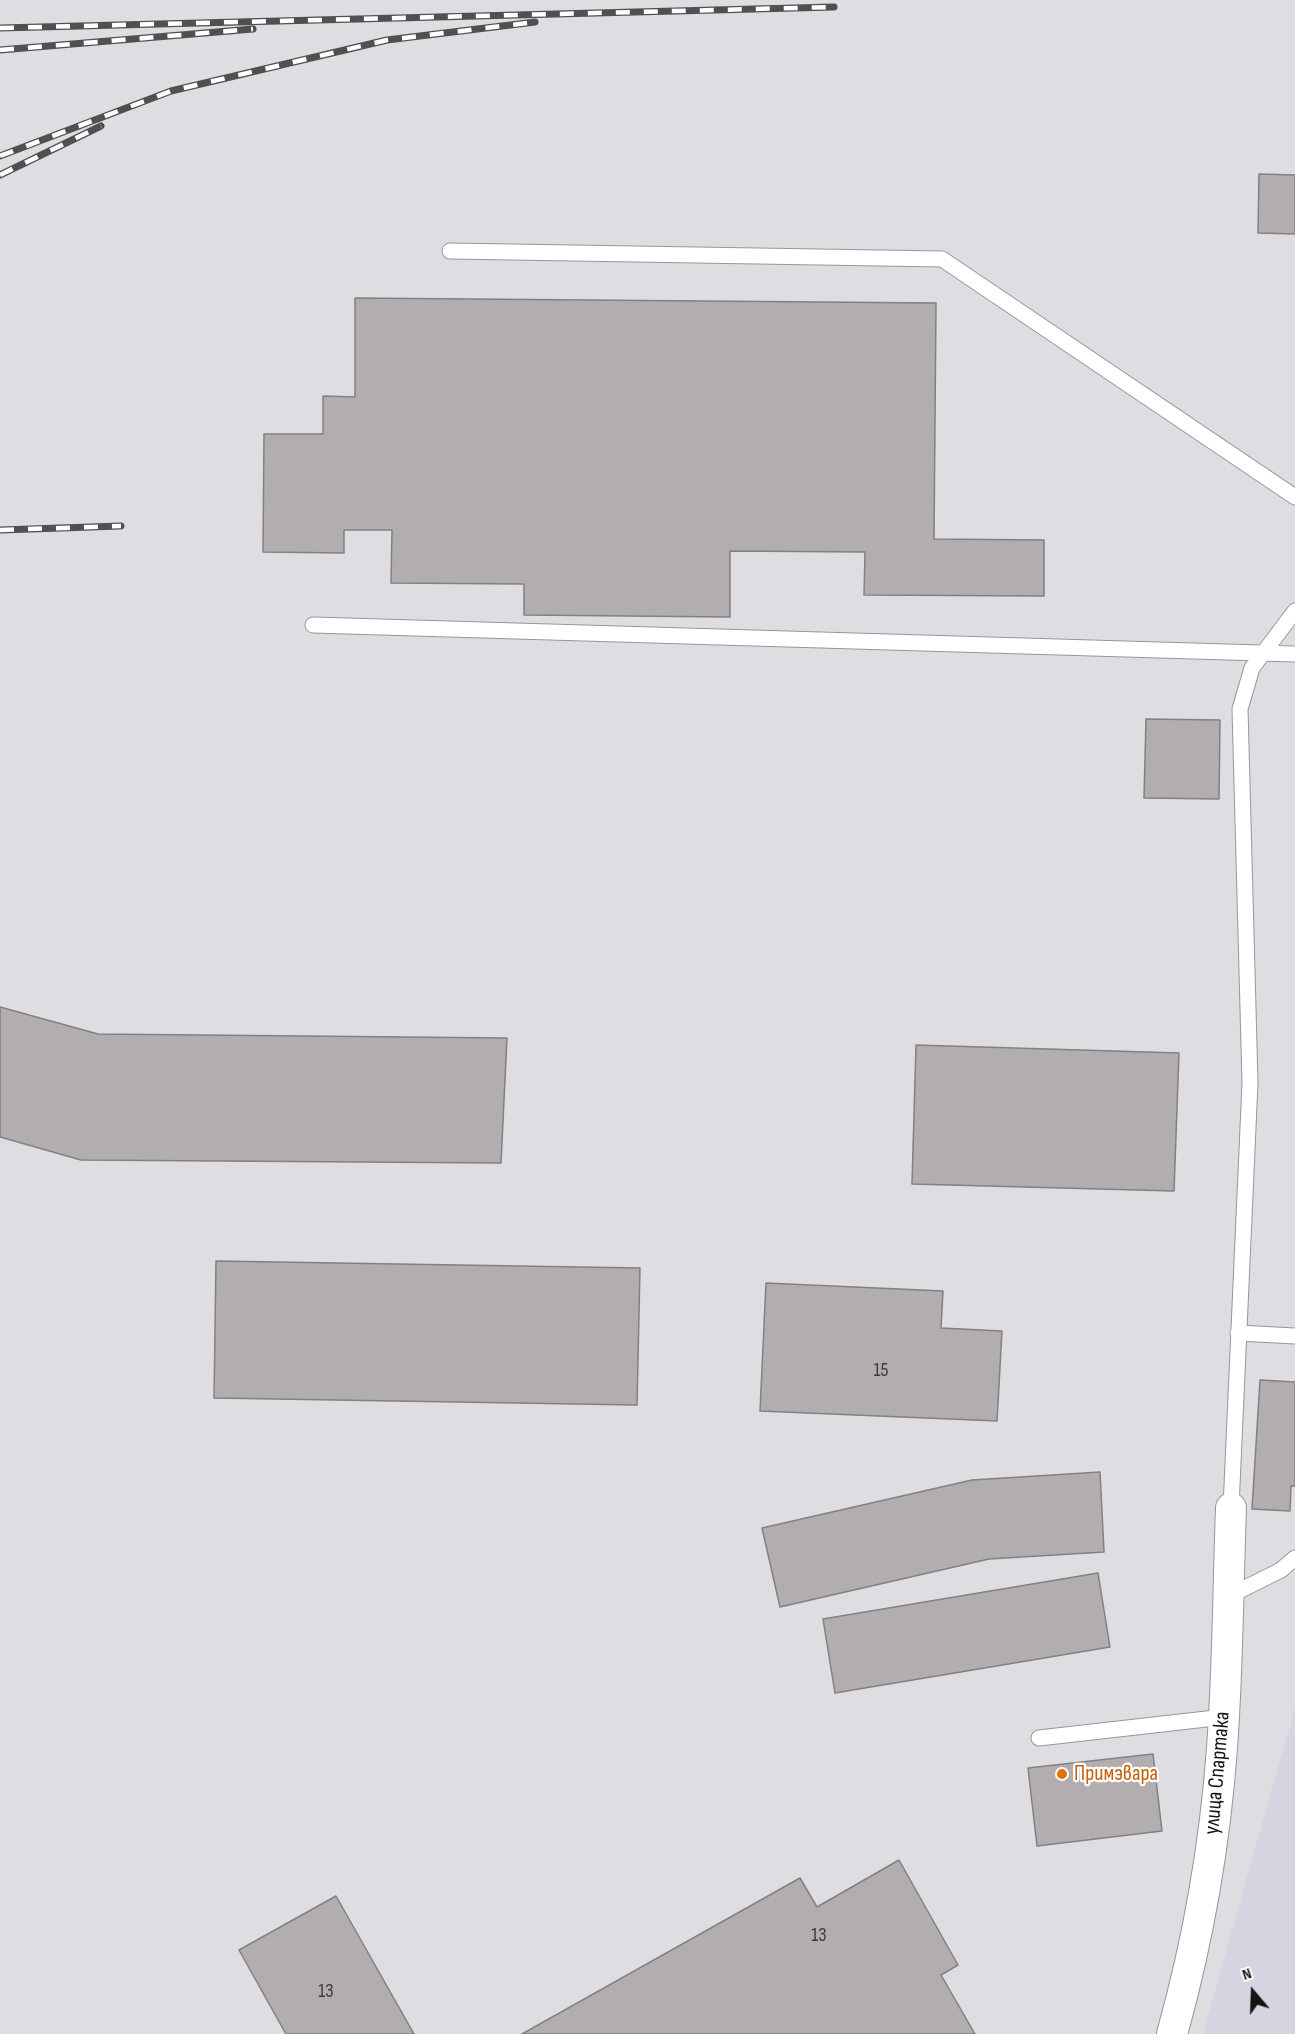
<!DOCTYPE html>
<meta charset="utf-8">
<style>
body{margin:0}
#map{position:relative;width:1295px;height:2034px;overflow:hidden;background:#dedee2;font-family:"Sofia Sans Condensed",sans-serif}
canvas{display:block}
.north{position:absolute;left:1223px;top:1962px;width:60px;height:60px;-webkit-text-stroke:4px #fff;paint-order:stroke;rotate:341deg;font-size:16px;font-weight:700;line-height:24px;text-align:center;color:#141415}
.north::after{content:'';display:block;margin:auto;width:21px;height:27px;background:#141415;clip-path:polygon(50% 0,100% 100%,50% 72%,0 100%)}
</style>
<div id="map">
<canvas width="1295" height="2034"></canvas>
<div class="north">N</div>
</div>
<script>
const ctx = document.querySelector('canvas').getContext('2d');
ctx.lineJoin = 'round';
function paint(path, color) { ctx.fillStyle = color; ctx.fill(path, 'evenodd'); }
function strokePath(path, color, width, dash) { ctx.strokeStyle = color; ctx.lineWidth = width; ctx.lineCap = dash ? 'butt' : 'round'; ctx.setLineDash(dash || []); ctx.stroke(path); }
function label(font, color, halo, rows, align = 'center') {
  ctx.font = font + ' "Sofia Sans Condensed",sans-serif'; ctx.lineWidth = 4.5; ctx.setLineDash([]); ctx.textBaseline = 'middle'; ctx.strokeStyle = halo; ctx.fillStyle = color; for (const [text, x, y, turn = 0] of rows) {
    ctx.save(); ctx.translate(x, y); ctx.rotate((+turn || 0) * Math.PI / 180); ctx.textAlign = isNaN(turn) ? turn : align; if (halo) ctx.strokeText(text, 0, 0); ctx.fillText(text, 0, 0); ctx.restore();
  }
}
const built = new Path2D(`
 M1295,1708v326h-92l5,-19z`);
const building = new Path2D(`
 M1259,174l36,1v59l-37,-1z
 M355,298l581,5 -2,236 110,1v56l-180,-1 1,-43 -135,-1v66l-206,-2v-31l-133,-1 1,-53h-48v23l-81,-1 1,-118h59v-38l32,1z
 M1146,719l74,1 -1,79 -75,-1z
 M0,1007l98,27 409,4 -6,125 -420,-3 -81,-23z
 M916,1045l263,8 -5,138 -262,-7z
 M216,1261l424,7 -3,137 -423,-7z
 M766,1283l177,8 -2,37 61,3 -5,90 -237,-10z
 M1260,1380l35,2v104h-4l-1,25 -38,-2z
 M1100,1472l4,80 -115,7 -209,48 -18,-79 210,-48z
 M1098,1573l12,74 -275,46 -12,-74z
 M1153,1754l9,77 -125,15 -9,-78z
 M899,1860l59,105 -17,10 34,59h-453l278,-156 17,29z
 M336,1896l78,138h-128l-47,-84z`);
const service = new Path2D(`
 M450,251l492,8 353,238
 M313,625l982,29
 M1238,1333l57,3
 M1231,1508l19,-425 -10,-374 12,-41 43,-57
 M1227,1597l54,-27 14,-12
 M1039,1738l185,-21`);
const minor = new Path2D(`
 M1172,2034c26,-93 43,-190 50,-286 6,-80 6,-160 9,-240`);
const rail = new Path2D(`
 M0,28l834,-21
 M0,50l253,-21
 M0,156l171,-65 216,-51 148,-18
 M0,175l101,-49
 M0,530l121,-4`);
const markers = [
 [1062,1774,6,"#e8710a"]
];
const numberNames = [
 ["15",881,1371],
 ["13",819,1936],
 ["13",326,1992]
];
const streetNames = [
 ["улица Спартака",1218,1773,-85]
];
const foodNames = [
 ["Примэвара",1074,1774]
];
paint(built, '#d5d4e0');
paint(building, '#b2aeb0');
strokePath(building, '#847f81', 1.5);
strokePath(service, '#97979b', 17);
strokePath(minor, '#97979b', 32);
strokePath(service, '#fff', 15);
strokePath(minor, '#fff', 30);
strokePath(rail, '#505051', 7);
strokePath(rail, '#fff', 4.5, [14]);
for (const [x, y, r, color] of markers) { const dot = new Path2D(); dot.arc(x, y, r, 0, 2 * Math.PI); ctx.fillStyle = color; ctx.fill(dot); strokePath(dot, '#fff', 2); }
label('20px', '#3c3a3c', null, numberNames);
label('22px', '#141415', '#fff', streetNames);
label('22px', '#c56008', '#fff', foodNames, 'left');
</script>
